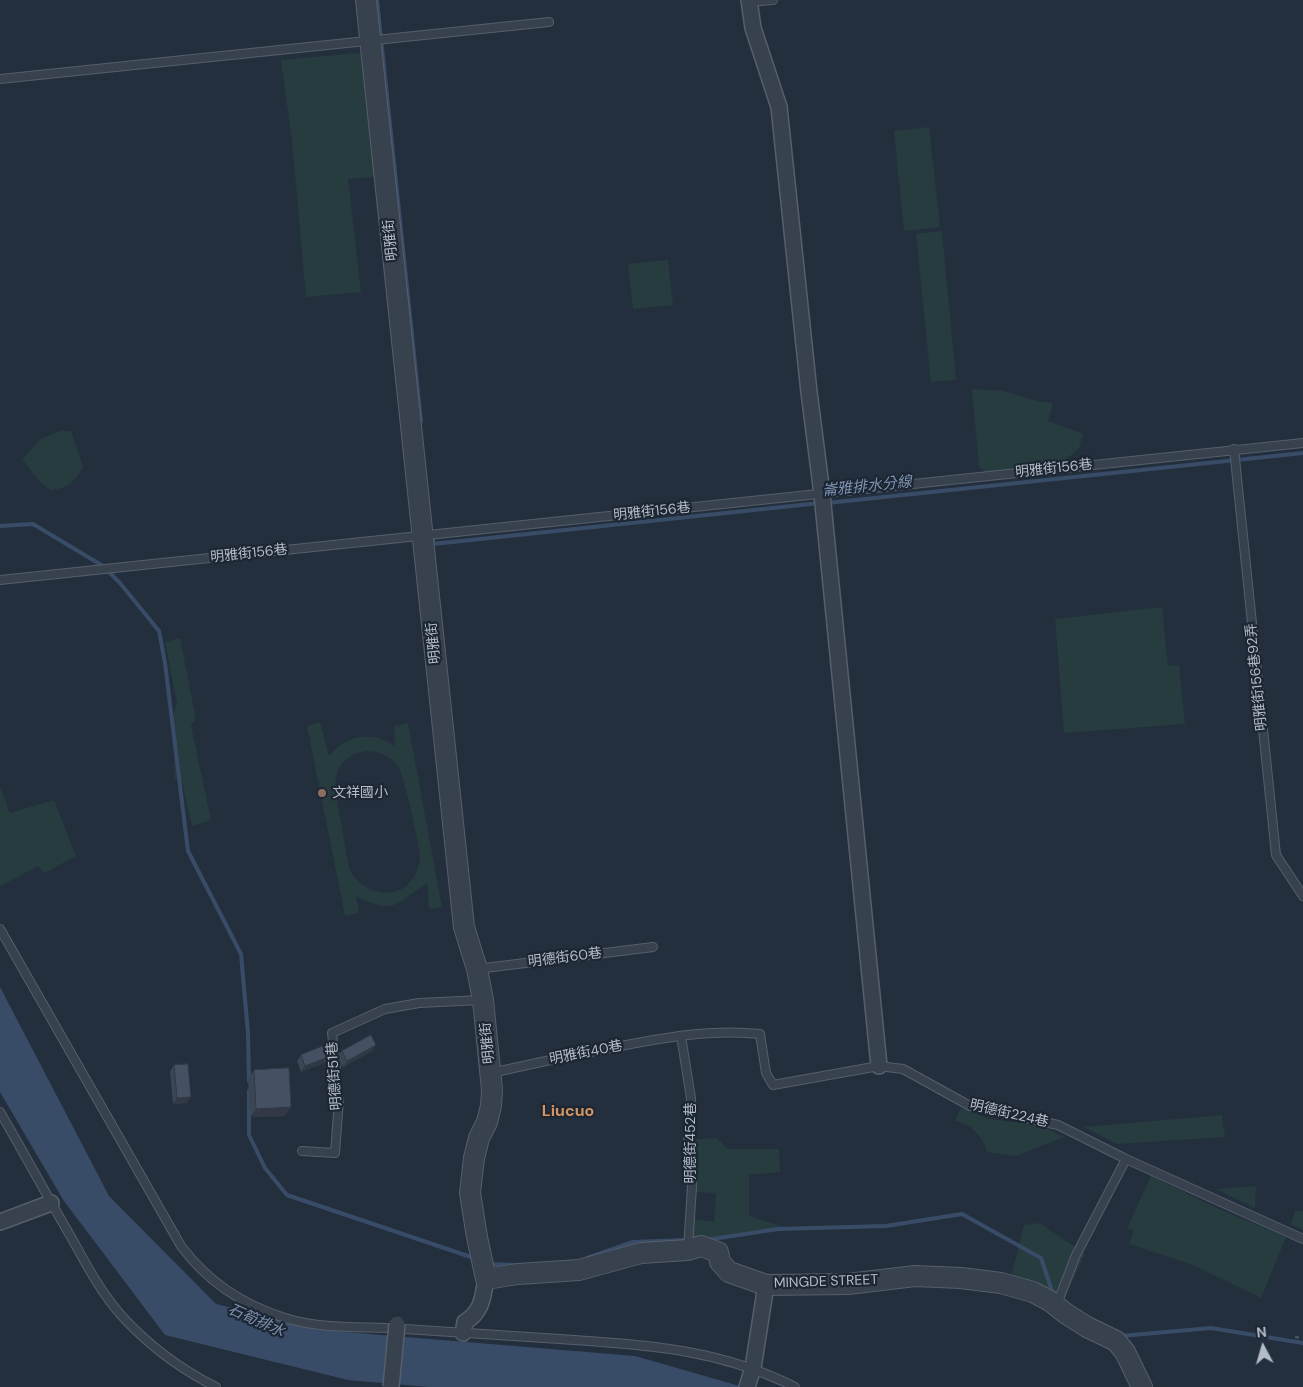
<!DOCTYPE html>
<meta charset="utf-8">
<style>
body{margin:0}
#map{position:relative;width:1303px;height:1387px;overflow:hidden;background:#242f3e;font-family:"DM Sans",sans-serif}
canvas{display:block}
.north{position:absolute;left:1238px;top:1322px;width:50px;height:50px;-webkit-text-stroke:4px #1d2633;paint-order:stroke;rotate:354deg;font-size:14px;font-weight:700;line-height:20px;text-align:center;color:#b4bcc9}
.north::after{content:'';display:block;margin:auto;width:18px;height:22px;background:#b4bcc9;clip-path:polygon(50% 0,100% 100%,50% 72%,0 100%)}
</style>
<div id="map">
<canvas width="1303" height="1387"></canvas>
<div class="north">N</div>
</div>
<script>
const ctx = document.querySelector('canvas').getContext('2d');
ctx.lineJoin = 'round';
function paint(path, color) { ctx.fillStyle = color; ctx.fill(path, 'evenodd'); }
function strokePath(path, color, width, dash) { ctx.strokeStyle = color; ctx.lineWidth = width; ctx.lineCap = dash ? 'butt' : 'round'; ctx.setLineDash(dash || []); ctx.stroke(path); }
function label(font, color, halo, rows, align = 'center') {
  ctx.font = font + ' "DM Sans","Noto Sans TC",sans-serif'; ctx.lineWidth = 4.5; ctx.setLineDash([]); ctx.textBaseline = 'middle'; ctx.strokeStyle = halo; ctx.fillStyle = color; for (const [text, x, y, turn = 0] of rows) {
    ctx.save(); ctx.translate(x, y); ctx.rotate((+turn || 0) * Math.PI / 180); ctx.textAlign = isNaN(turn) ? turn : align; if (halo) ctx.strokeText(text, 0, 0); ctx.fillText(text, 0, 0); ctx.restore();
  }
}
const green = new Path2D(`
 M370,52l13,124 -35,3 13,113 -55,5 -14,-156 -11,-81z
 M929,127l11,100 -36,4 -10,-100z
 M942,231l14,149 -25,2 -15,-148z
 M668,260l5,45 -40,4 -5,-45z
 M972,389l32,2 32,10 17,2 -5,18 35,13 -4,14 -18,16 -75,9 -7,-6z
 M60,431h11l12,36c-9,15 -14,21 -32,23l-11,-8 -18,-23 19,-20z
 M1162,607l6,59 11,-1 6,59 -121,9 -9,-114z
 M180,638l16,82 -5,5 20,95 -19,6 -10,-44 -8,-3 1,-7 -1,-6 2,-9 -5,-35 6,-19 -12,-61z
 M320,722l9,34c18,-21 43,-26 66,-10l-1,-20 14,-3 34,184 -13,2 -2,-26c-33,22 -32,32 -71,13l3,17 -14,3 -38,-190zM365,751c13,0 25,4 33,15 6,9 21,77 22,90 0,3 -1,8 -2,11 -10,36 -55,32 -69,1 -3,-17 -6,-34 -9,-51 -5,-29 -13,-57 25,-66z
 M0,787l10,26 44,-13 22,56 -31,17 -7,-7 -38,20z
 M961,1108l28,11 50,6 25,12 -48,19 -29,-4c-5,-17 -15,-27 -32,-31z
 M1222,1115l3,22 -108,7 -33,-17z
 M717,1138l10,11h52l1,23 -31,3v41l32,10v4l-57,9 -31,-1 1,-19 20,3 2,-29 -20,-1v-53z
 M1151,1176l66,32 69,29 -25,61 -68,-33 -64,-21 5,-13 -7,-3z
 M1256,1186l-1,22 -39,-19z
 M1295,1211h8v19l-12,-6z
 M1040,1223l45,31 -22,48 -53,-21 14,-56z`);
const water = new Path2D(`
 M0,987l109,209 107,108 105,26 314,26 108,31h-314l-81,-7 -183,-45 -101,-134 -64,-109z`);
const stream = new Path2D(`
 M377,0l44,421
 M827,503l476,-50
 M0,526l33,-2 70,42 17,17 39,48 6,32 23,188 53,103 7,79 1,48
 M433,539v5l387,-41
 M249,1091v44l16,33 22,27 187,63
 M706,1240l72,-11 108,-3 76,-12 79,44 12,36
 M587,1258l46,-16 54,-2
 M490,1264l25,1
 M1121,1336l90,-8 92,15`);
const path = new Path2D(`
 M1295,1337l8,1`);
const service = new Path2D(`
 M749,2l24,-2
 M0,79l549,-57
 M1234,449l42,406 27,41
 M0,580l1303,-137
 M0,929l181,317c26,35 62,59 104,72 39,12 79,8 120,11 51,3 103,7 155,10 84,6 157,9 235,48
 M477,969l176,-22
 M681,1036l10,62 -3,40 4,49 -4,61
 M491,1073c36,-8 73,-16 109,-23 52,-10 107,-22 160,-16l6,39 7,12 106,-19 24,3 67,37 88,19 68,34 177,80
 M0,1112c24,41 47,84 71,125 15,27 29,54 49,77 27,30 60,55 96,73
 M302,1151l33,2 4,-53 -6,-22 3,-11 -4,-34 53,-24 34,-6 62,-3
 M1057,1304l19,-49 50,-96`);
const minor = new Path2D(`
 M749,0l4,28 26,79 30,285 13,102 57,572
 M0,1222l51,-19
 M463,1333l2,-11c17,-10 18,-25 21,-43
 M747,1387l6,-19 13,-83`);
const tertiary = new Path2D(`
 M366,0l98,927 13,42 6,31 9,90 -1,16 -4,16 -8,16 -5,20 -4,35 7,44 9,42 32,-5 61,-4 62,-17 47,-3 13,-4 17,6 2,10 9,10 37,13 82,-1 67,-8 46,2 40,5 32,9 17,9 15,12 22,14 29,14 9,11 17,35`);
const minorBridge = new Path2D(`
 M391,1387l6,-63`);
const wall = new Path2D(`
 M376,1045l-4,6 -29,16 -6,-10 5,-6z
 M301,1055h32l-4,6 -28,11 -4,-11z
 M174,1065l13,38 -14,1 -3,-33z
 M254,1070l31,46 -35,1 -2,-38z`);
const shadedWall = new Path2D(`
 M376,1045l-4,6 -29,16 4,-6z
 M333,1055l-4,6 -28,11 4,-6z
 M191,1097l-4,6 -14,1 4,-6z
 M291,1107l-6,9 -35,1 6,-8z`);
const building = new Path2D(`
 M371,1035l5,10 -29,16 -5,-10z
 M328,1044l5,11 -28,11 -4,-11z
 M188,1064l3,33 -14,1 -3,-33z
 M289,1068l2,39 -35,2 -2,-39z`);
const markers = [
 [322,793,5,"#8d6e63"]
];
const streetNames = [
 ["明雅街",391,240,-96],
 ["明雅街156巷",1054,469,-6],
 ["明雅街156巷",652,512,-6],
 ["明雅街156巷",249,554,-6],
 ["明雅街",434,643,-96],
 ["明雅街156巷92弄",1257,677,-96],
 ["明德街60巷",565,958,-7],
 ["明雅街",488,1043,-96],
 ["明雅街40巷",586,1053,-11],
 ["明德街51巷",335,1076,-94],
 ["明德街224巷",1009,1114,13],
 ["明德街452巷",691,1143,-90],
 ["MINGDE STREET",826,1282,-2]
];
const poiNames = [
 ["文祥國小",332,793]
];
const waterNames = [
 ["崙雅排水分線",867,487,-6],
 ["石筍排水",256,1321,24]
];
const quarterNames = [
 ["Liucuo",568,1112]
];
paint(green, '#263c3f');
paint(water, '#394c67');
strokePath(stream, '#394c67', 4);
strokePath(service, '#565f6c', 10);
strokePath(minor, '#565f6c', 18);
strokePath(tertiary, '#565f6c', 22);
strokePath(path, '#44595c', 2.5, [4, 4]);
strokePath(service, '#38414e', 8);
strokePath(minor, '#38414e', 15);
strokePath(tertiary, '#38414e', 20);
strokePath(minorBridge, '#565f6c', 18, []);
strokePath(minorBridge, '#38414e', 15);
paint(wall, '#3b4654');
paint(shadedWall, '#303945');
paint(building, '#455162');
strokePath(building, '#303945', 1);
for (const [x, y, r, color] of markers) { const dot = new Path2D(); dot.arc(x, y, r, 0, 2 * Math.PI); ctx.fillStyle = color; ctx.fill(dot); strokePath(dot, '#1d2633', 2); }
label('14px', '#b4bcc9', '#1d2633', streetNames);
label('14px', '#b4bcc9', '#1d2633', poiNames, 'left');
label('italic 15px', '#7c92b1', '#1d2633', waterNames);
label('bold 16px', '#d59563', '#1d2633', quarterNames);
</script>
